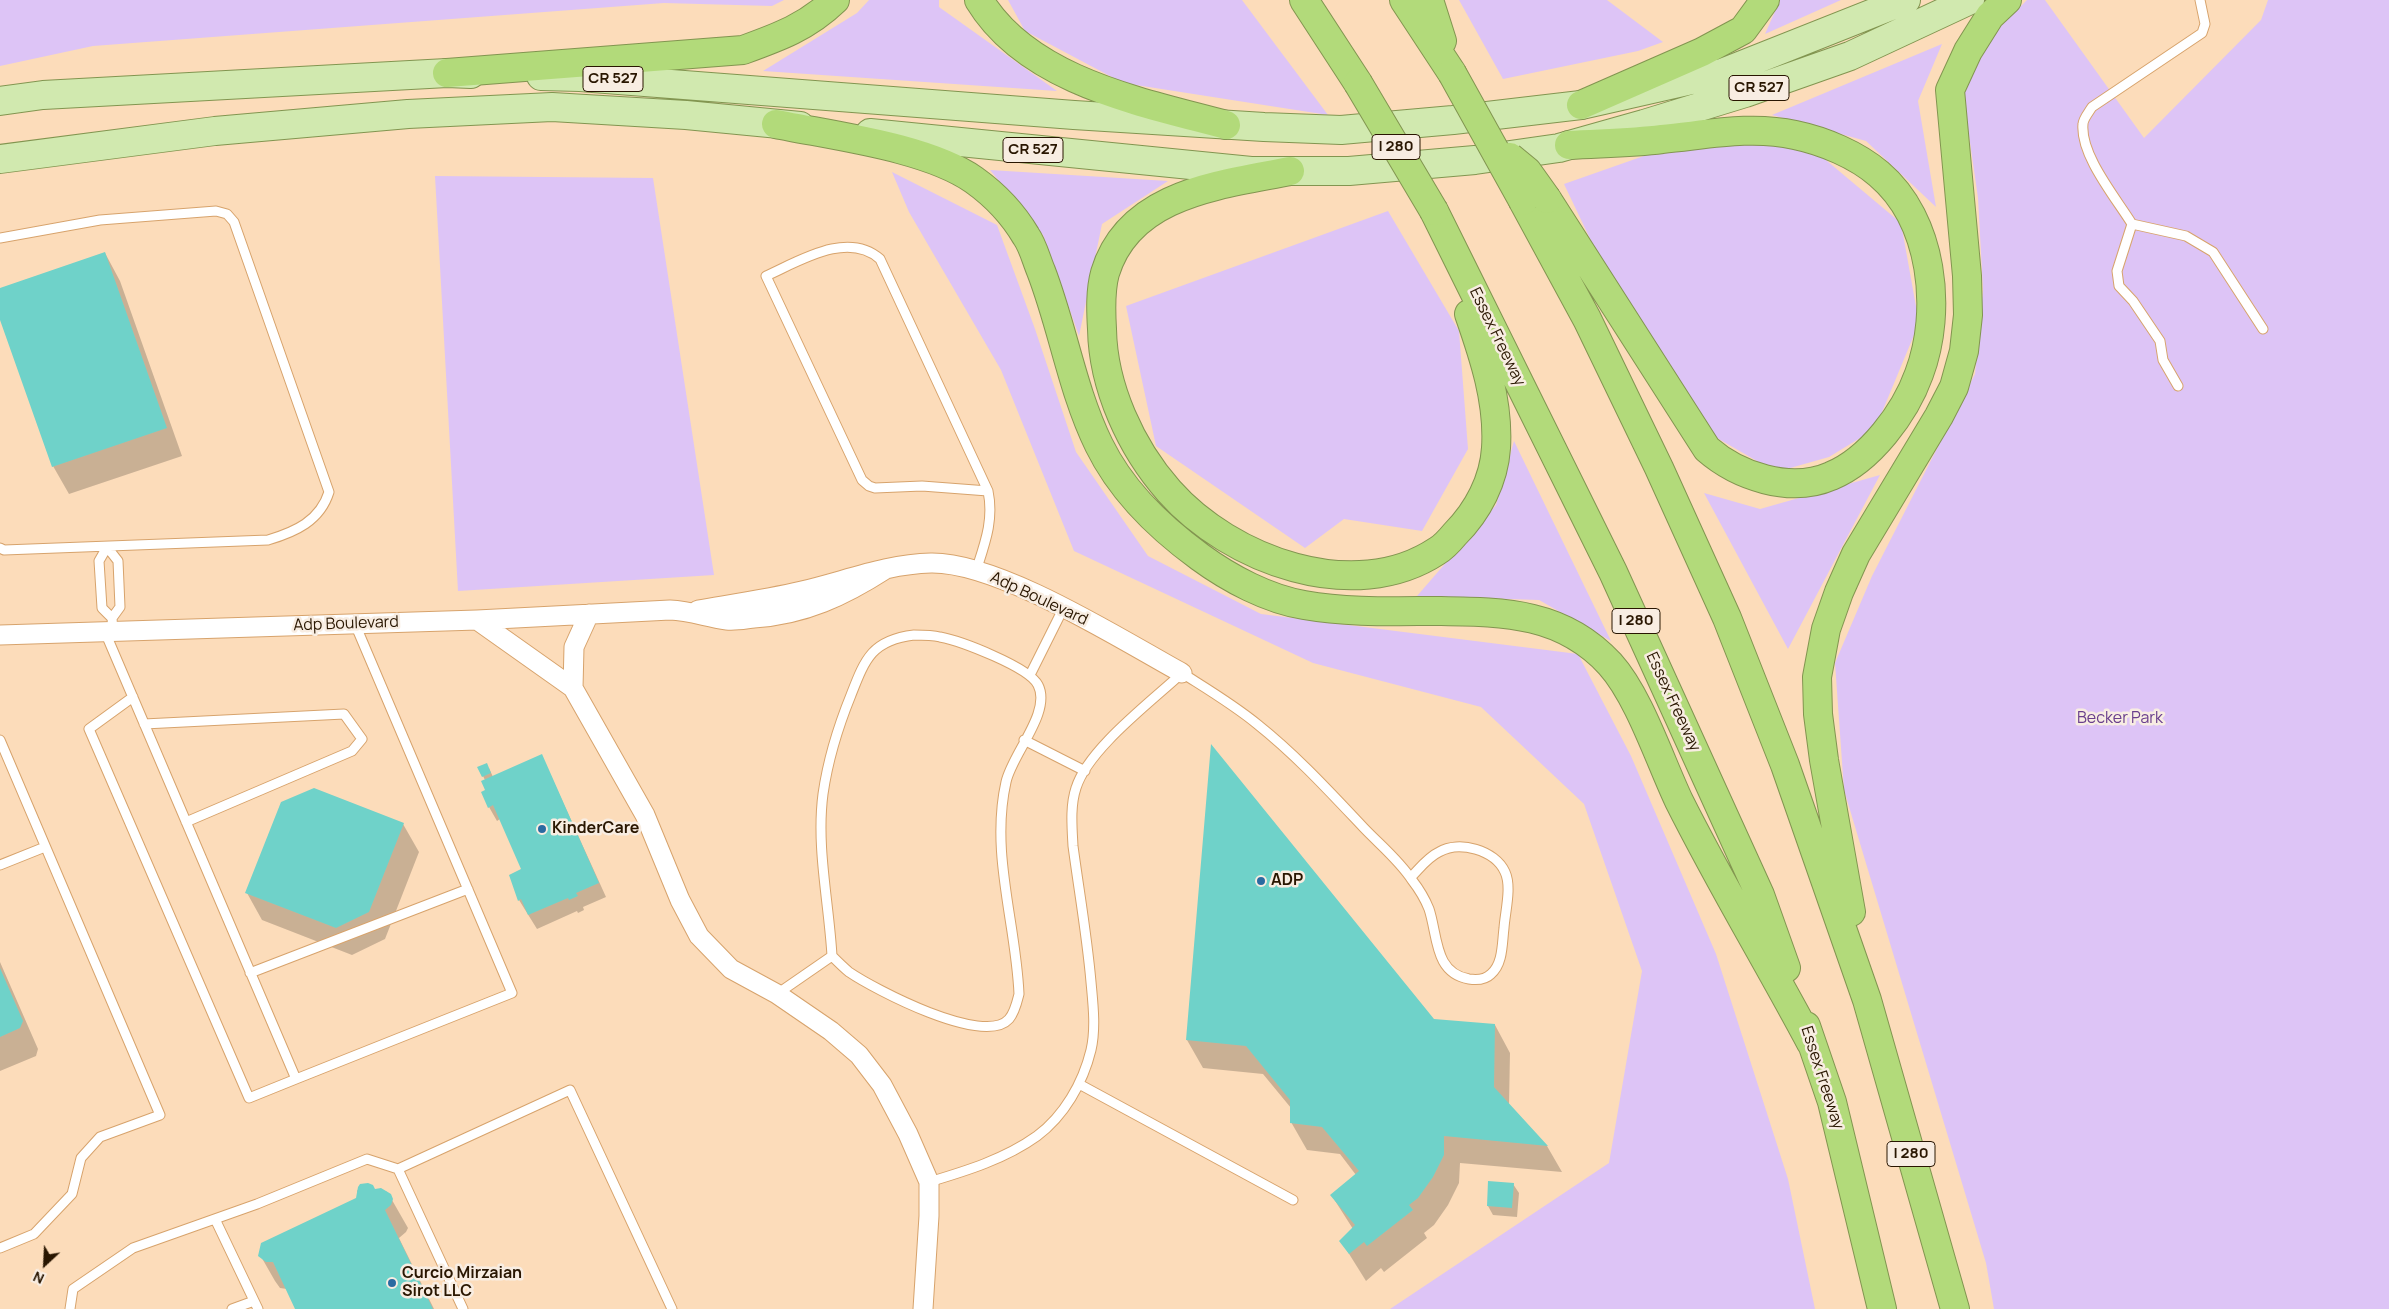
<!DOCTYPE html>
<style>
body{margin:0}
#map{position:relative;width:2389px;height:1309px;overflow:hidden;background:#fcdcba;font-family:Manrope,sans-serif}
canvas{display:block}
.north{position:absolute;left:20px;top:1239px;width:50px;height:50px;-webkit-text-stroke:4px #f8ede2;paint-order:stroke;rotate:205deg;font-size:14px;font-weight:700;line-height:20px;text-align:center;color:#291601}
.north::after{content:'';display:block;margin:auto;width:18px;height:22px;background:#291601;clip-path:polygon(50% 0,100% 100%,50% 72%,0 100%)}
</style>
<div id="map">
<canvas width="2389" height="1309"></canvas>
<div class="north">N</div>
</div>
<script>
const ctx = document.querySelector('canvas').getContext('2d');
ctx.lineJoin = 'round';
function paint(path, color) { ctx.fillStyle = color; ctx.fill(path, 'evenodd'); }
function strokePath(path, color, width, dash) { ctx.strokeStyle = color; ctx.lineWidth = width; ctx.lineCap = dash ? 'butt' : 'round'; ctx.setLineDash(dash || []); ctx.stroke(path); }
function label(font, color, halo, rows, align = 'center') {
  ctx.font = font + ' Manrope,sans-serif'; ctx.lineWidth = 5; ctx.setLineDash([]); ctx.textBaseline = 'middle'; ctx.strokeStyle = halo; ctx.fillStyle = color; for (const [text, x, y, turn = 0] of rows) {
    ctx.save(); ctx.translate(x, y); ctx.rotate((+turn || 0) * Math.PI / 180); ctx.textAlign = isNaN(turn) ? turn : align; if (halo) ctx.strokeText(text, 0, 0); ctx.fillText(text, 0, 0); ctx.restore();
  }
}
const green = new Path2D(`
 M0,0h784l-12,6 -108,-3 -571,43 -93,20z
 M869,0h70v7l118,84 -294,-20 94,-58z
 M1008,0h234l86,115 -205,-32 -98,-52z
 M1459,0h148l56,42 -25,9 -135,28z
 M1780,0h61l-76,34z
 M2027,0h18l99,138 117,-118 7,-20h121v1309h-395l-8,-46 -142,-473 -9,-127 37,-87 103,-202 8,-84 -5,-92 -16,-111 18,-40z
 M1942,44l-24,57 18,106 -70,-66 -94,-26z
 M1770,142l44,8 87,73 18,100 -44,106 -46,28 -53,15 -59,-34 -104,-151 -49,-103 94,-33z
 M990,170l178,11 -66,43 -23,112 -36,-101z
 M892,172l105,53 38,104 41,123 72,104 113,58 317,40 53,102 85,198 72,225 27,130h-425l219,-146 33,-192 -58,-167 -103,-97 -168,-44 -239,-112 -73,-181 -92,-158z
 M435,176l218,2 61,397 -256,16z
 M1388,211l71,120 9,118 -46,82 -78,-12 -39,29 -149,-102 -30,-140z
 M1514,441l97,200 -72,-41 -122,-4 79,-91z
 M1880,475l-92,174 -84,-156 56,16z`);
const shadow = new Path2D(`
 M105,253l15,28 62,175 -113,38 -16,-28 -53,-150v-27z
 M542,756l64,141 -23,10 1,3 -6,3 -1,-2 -40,18 -18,-29 4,-30 -23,-51 -3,2 -8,-14 -4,-27 -6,-12h10l4,9z
 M403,824l16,28 -34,87 -33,16 -90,-35 -15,-27z
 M0,962l38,87 -2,7 -36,15z
 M1433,1021l62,4 15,28 -1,52 38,41 15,26 -102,-9 -1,20 -11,22 -14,20 -10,8 3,5 -43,34 -3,-4 -15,13 -25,-40 12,-12 -21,-33 24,-21 -16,-21 -33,-4 -16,-28v-14l-28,-34 -60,-6 -16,-28z
 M1513,1184l6,9 -2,24 -24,-2 -5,-9z
 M361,1185l14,5 11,1 6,9 16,28 -2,4 -7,6 35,71h-138l-9,-20 -7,-1 -5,-7 -16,-28 98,-55v-7z`);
const building = new Path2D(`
 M105,252l62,176 -115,39 -52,-147v-32z
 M1211,744l223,275 61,5 -1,63 54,59 -104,-10v19l-11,22 -15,21 -9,7 4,5 -46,36 -3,-4 -15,12 -10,-13 16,-16 -25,-30 29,-24 -37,-44 -32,-4v-23l-44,-54 -60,-6z
 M542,754l57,129 -23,10 2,3 -9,4 -1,-2 -40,17 -7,-16 -3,2 -9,-26 12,-6 -28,-64 -5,3 -7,-16 4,-2 -4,-9z
 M487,763l4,10 -9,4 -5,-10z
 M314,788l90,35 -35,89 -33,16 -91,-35 36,-91z
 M0,968l23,53 -3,7 -20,9z
 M1488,1181l26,2 -2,25 -25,-2z
 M368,1183l5,2 2,4 6,-1 10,6 2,5 -2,6 -6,5 48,99h-138l-22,-47h-7l-8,-6 3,-13 95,-45 2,-11 2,-3z`);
const service = new Path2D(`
 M2132,224l54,12 27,16 50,77
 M0,238l100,-18 116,-9 11,3 7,8 95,270c-9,29 -34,40 -61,48l-264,10 -4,-2
 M2178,386l-15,-26 -3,-19 -27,-40 -14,-15 -2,-15 15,-47c-16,-26 -52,-69 -49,-100 0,-5 6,-12 9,-17l110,-74 3,-9 -5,-24
 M976,571c9,-28 18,-51 12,-80l-108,-232c-33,-29 -82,3 -114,17l96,204 7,6 6,2 47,-2 66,5
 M112,618l8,-11 -2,-46 -11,-14 -8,14 3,47 10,10 1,14
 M105,632l191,447 216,-86 -157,-369
 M914,635c9,0 18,0 26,2 21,4 89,30 98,48 14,27 -26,69 -32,97 -16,71 10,141 13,212 -2,8 -4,18 -10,25 -25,28 -135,-30 -160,-47 -6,-5 -12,-11 -17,-16 -3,-53 -16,-109 -9,-162 5,-35 15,-67 28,-99 14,-36 21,-55 63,-60z
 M1030,675l33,-66
 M133,697l-44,32 160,369 47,-19
 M144,724l200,-10 18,25 -10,12 -166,71
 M0,740l160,375 -60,22 -19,21 -9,36 -38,40 -34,14
 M1024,740l61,31
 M0,865l45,-18
 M250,973l218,-84
 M777,994l55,-38
 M1079,1084l214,116
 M398,1169l65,140
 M929,1182c37,-11 76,-23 108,-46 27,-20 46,-53 54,-86 5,-22 2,-46 0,-68 -4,-46 -12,-91 -18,-136 -1,-19 -3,-40 3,-58 12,-39 75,-86 106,-115 25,16 52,32 75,51 39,31 72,67 106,103 16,17 36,33 49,53 7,9 13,19 17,29 9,27 5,64 40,70 7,1 16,1 22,-5 12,-10 11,-30 13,-46 1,-16 8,-41 1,-56 -10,-22 -46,-32 -66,-20 -11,5 -20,17 -28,25
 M215,1219l43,90
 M70,1309l3,-20 60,-41 124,-44 110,-45 31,10 172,-79 102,219
 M232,1309l22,-8`);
const minor = new Path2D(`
 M698,610c35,-6 70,-11 104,-19 43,-10 85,-27 129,-28 68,-1 189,76 251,110
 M477,620l96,68 72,127 35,85 19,36 32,33 46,25 54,37 28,24 23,30 26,49 21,48v34l-6,93
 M0,635l477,-15 193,-10c21,1 36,7 57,10 8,1 18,-1 27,-2 50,-3 90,-22 132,-49
 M573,688l1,-41 15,-33`);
const primary = new Path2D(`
 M541,76l39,1 494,38 190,12 77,3 112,-10 128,-15 141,-32 184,-73
 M0,101l43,-6 404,-22 24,1
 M870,133l381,38h98l126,-11 84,-12 85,-24 101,-31 105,-37 120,-56
 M0,159l215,-28 193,-17 144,-7 134,8 114,11`);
const motorway = new Path2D(`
 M979,0c49,81 162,102 247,125
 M1304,0l54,83
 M1404,0l48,73
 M1429,0l13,41
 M447,73l296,-23c36,-13 64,-23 92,-50
 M1581,105l121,-53 41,-22 22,-30
 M776,124c58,12 151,23 198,56 21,15 39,34 52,56 7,10 10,23 15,35 22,57 31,119 58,174 22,45 61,83 101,112 30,22 68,42 104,48 45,8 92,6 137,6 65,1 122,2 169,53 29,32 50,97 69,137 41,82 89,161 132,242
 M1290,171c-70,14 -161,22 -185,102 -5,18 -4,39 -3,56 1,58 29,119 67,162 61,69 185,115 268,60 7,-4 13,-11 18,-17 23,-23 39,-54 41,-86 3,-46 -12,-91 -27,-134
 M1547,199l160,250c31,27 83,45 124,27 39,-16 74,-63 88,-102 24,-64 14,-154 -40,-200 -22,-19 -55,-33 -84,-39 -44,-10 -89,0 -133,4 -31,4 -62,4 -93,6
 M1523,201l64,118 72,149 68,150 58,147 82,235 88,309
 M1434,211l179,361 147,323 26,73
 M1851,912l-27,-152 -6,-46 -1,-37 9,-48 13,-37 17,-38 83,-138 15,-29 10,-36 4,-36 -1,-39 -17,-186 18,-39 22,-35 17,-16
 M1806,1026l26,76 50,207`);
const motorwayBridge = new Path2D(`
 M1452,73l71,128
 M1358,83l76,128
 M1510,157l17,14 20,28`);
const markers = [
 [542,829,5,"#2a6ba1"],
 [1261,881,5,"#2a6ba1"],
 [392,1283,5,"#2a6ba1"]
];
const shields = [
 [613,79,60],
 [1759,88,60],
 [1396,147,48],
 [1033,150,60],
 [1636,621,48],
 [1911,1154,48]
];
const shieldNames = [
 ["CR 527",613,79],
 ["CR 527",1759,88],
 ["I 280",1396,147],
 ["CR 527",1033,150],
 ["I 280",1636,621],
 ["I 280",1911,1154]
];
const streetNames = [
 ["Essex Freeway",1497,337,64],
 ["Adp Boulevard",1039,599,25],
 ["Adp Boulevard",346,624,-2],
 ["Essex Freeway",1673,702,65],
 ["Essex Freeway",1822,1078,72]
];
const parkNames = [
 ["Becker Park",2120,719]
];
const poiNames = [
 ["KinderCare",552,829],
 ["ADP",1271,881],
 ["Curcio Mirzaian",402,1274],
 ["Sirot LLC",402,1292]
];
paint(green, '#ddc4f6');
paint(shadow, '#0003');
paint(building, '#6fd2c9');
strokePath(service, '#d7a36c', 11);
strokePath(minor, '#d7a36c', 21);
strokePath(primary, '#829550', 30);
strokePath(motorway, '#829550', 30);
strokePath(service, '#fff', 9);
strokePath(minor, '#fff', 19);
strokePath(primary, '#d1e9af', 28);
strokePath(motorway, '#b2da7a', 28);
strokePath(motorwayBridge, '#829550', 30, []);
strokePath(motorwayBridge, '#b2da7a', 28);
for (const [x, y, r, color] of markers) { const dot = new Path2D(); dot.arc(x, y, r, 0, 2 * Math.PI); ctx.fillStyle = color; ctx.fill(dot); strokePath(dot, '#f8ede2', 2); }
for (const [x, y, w] of shields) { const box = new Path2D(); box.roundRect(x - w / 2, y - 12.5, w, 25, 4); ctx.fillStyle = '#f8ede2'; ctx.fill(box); strokePath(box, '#291601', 1); }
label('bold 15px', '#291601', null, shieldNames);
label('16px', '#291601', '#f8ede2', streetNames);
label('16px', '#693e8c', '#f8ede2', parkNames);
label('bold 16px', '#291601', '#f8ede2', poiNames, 'left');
</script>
